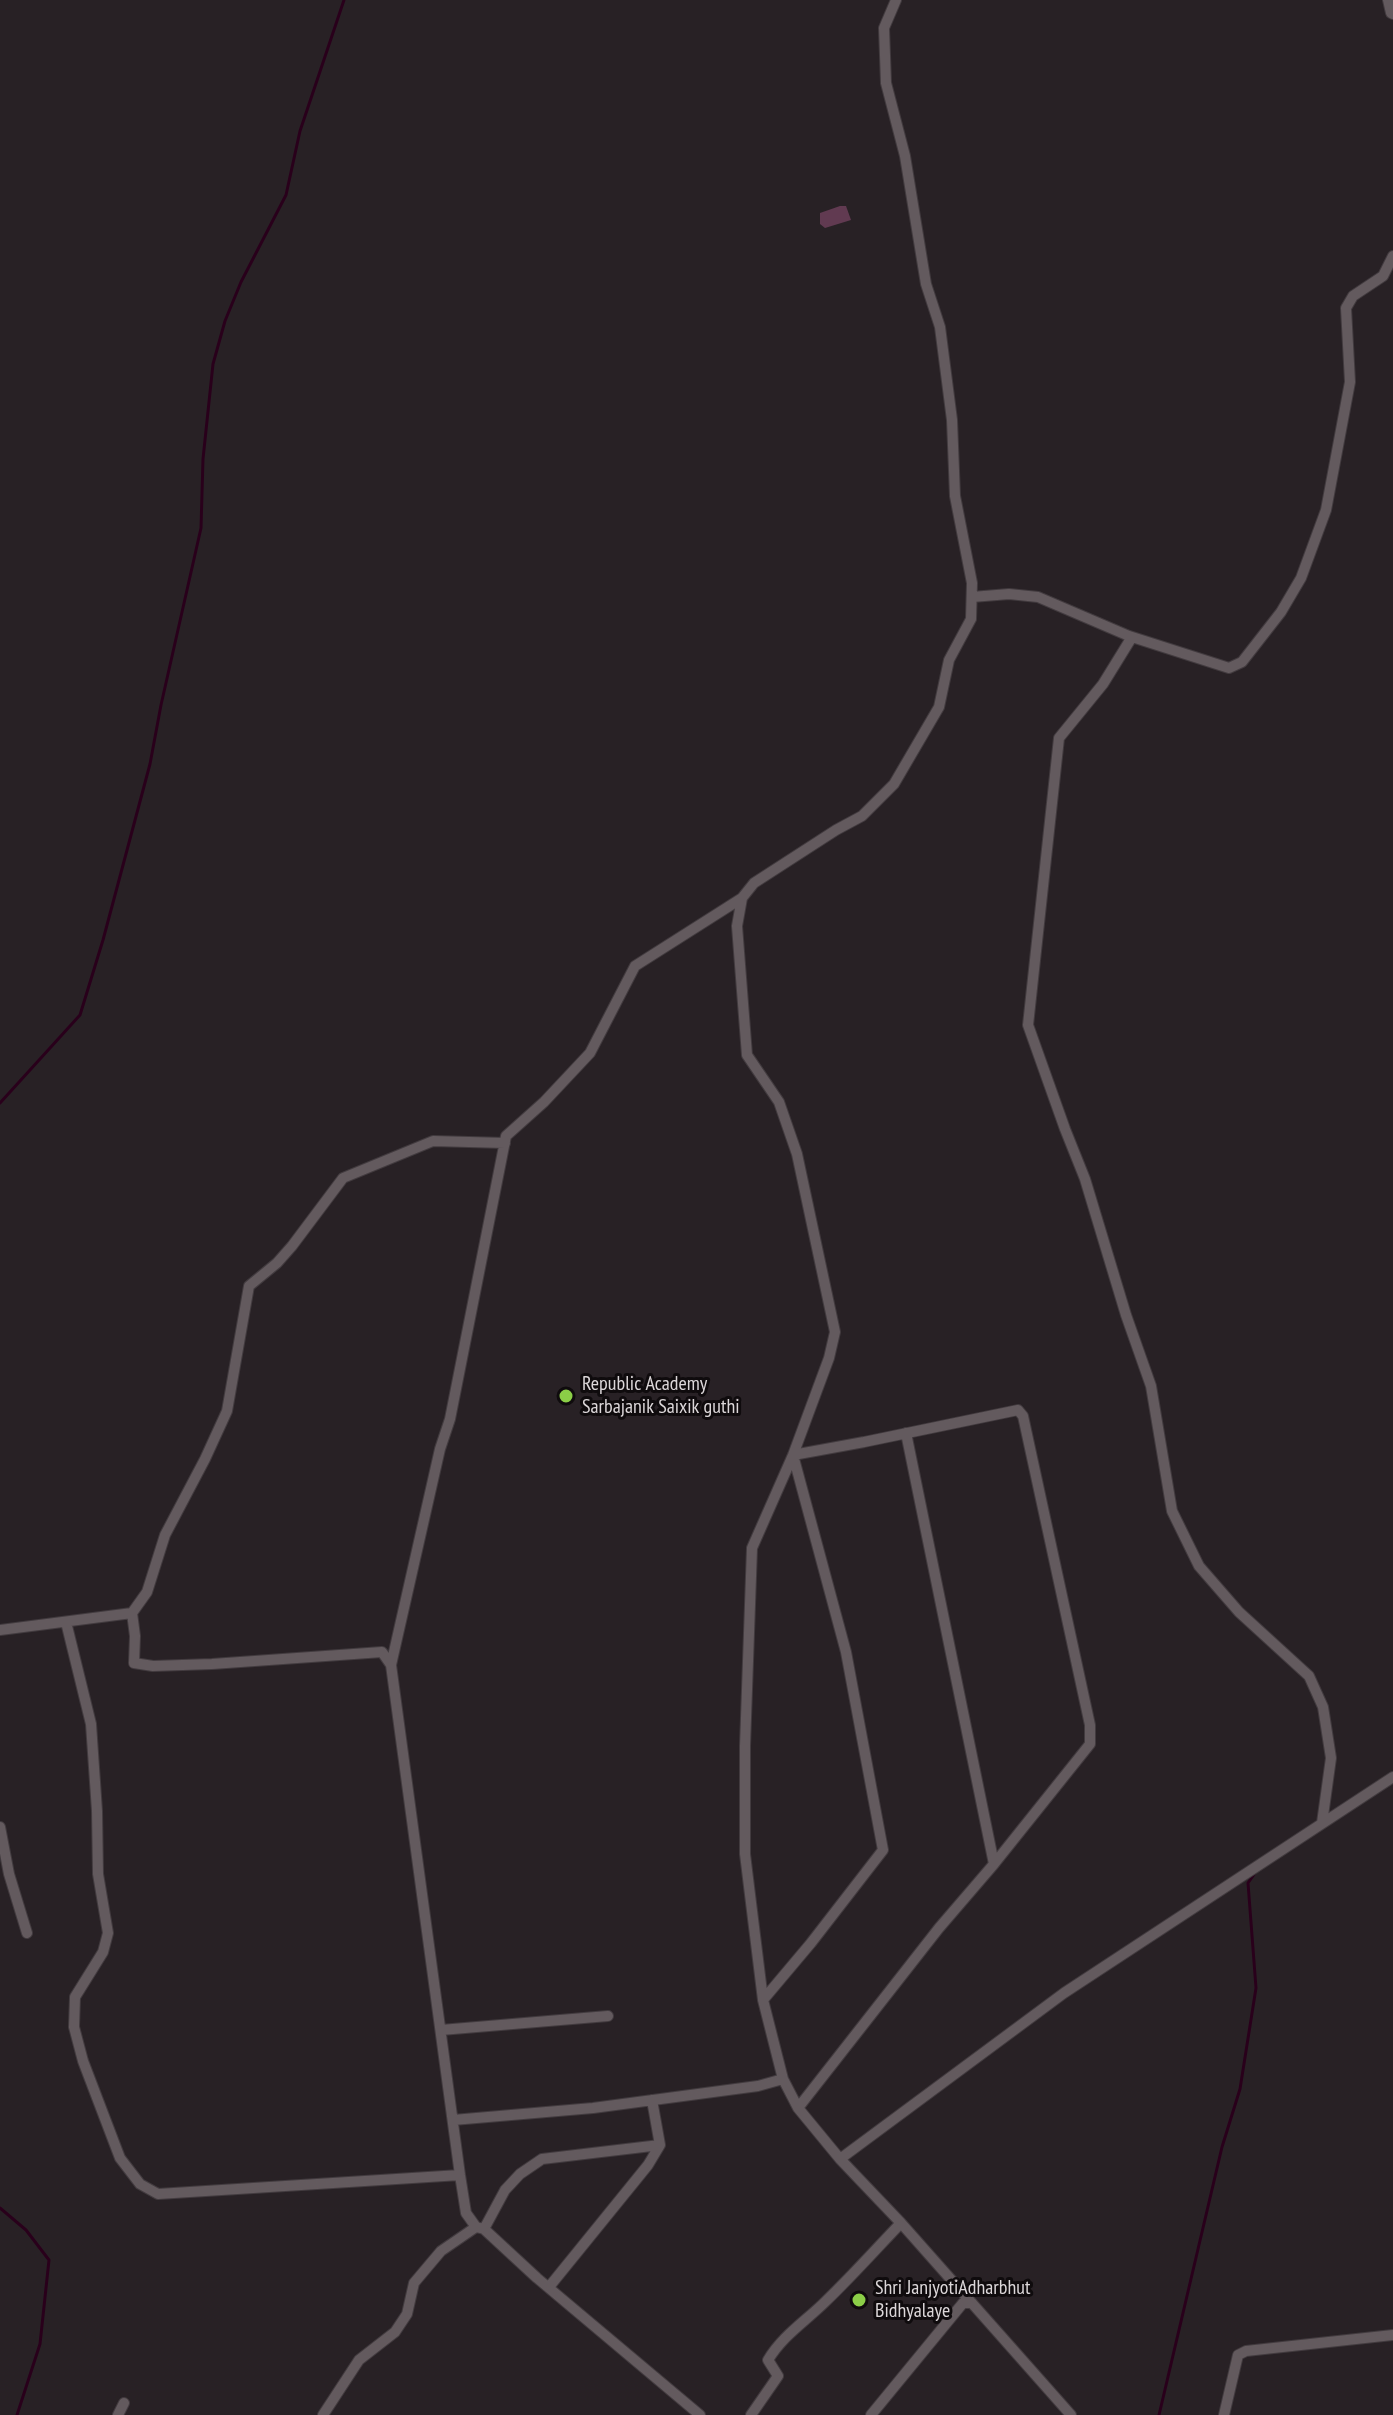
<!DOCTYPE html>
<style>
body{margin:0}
canvas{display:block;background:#282125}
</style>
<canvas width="1393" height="2415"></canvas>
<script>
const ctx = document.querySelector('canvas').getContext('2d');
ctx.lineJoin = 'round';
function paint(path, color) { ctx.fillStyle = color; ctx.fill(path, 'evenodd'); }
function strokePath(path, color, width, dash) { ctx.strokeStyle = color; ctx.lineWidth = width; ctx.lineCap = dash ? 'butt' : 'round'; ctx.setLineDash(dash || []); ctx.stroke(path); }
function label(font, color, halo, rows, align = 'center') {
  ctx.font = font + ' "PT Sans Narrow",sans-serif'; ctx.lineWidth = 6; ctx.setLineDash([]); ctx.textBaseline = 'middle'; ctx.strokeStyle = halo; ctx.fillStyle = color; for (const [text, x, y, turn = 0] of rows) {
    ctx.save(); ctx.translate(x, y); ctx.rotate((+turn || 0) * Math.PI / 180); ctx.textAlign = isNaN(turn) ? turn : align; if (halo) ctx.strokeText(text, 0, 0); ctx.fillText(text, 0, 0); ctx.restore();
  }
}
const green = new Path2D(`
 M840,206h6l5,14 -26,8 -5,-4v-11z`);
const stream = new Path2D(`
 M0,1103l80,-88 23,-75 47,-176 11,-59 40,-177 2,-69 10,-95 12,-43 16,-39 45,-87 14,-64 44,-131
 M0,2208l26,22 23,30 -9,84 -23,71
 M1159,2415l63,-268 18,-58 16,-101 -8,-105 7,-10`);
const street = new Path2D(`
 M896,0l-12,28 2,55 19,73 21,128 14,43 12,93 3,76 17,87 -1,36 -22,41 -10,47 -45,77 -32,32 -26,14 -82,53 -12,15 -5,28 10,129 32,47 18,52 38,178 -6,26 -36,97 -41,93 -7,198v108l18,146 20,79 15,29 42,51 61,64 170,192
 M1388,0l3,13 2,1
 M972,597l37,-3 29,3 91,39 100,32 13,-6 39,-50 20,-34 25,-68 24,-128 -4,-74 7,-12 30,-20 10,-20
 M1132,637l-29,47 -44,54 -31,287 37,104 20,50 41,136 25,71 21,125 27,55 40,46 70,64 14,31 8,51 -9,65
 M906,1433l88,431
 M66,1622l25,102 6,87 1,63 10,59 -5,19 -28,45 -1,30 9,34 37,97 20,26 18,10 302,-19
 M0,1630l132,-17
 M391,1665l-9,-13 -170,12 -59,2 -19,-3 1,-27 -3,-23 15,-21 18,-57 40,-76 22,-48 22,-125 28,-23 15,-17 51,-68 90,-37 72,2
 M0,1827l9,47 18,59
 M763,2000l48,-57 72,-93 -37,-198 -53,-197 71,-13 154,-32 5,6 67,309v19l-96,120 -55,64 -141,180
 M441,2030l167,-14
 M453,2120l140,-12 165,-22 25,-7
 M840,2159l224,-166 329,-216
 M476,2227l8,2 53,49 163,137
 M484,2229l21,-39 15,-16 22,-15 118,-14
 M549,2287l99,-122 12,-20 -8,-45
 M118,2415l6,-12
 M323,2415l36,-55 36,-28 12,-18 7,-31 27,-32 35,-24 -10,-14 -6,-38 -69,-510 49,-216 10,-30 56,-283 38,-34 46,-49 45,-87 107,-68
 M751,2415l27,-39 -10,-16c15,-25 38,-39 58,-59 26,-25 50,-52 75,-78
 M871,2415l92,-112h9
 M1224,2415l14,-60 8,-4 147,-16`);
const markers = [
 [566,1396,8,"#8bce47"],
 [859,2300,8,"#8bce47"]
];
const poiNames = [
 ["Republic Academy",582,1384],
 ["Sarbajanik Saixik guthi",582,1407],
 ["Shri JanjyotiAdharbhut",875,2288],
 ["Bidhyalaye",875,2311]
];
paint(green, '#613a51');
strokePath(stream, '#29001b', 3);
strokePath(street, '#423b3f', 12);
strokePath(street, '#635a5e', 10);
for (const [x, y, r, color] of markers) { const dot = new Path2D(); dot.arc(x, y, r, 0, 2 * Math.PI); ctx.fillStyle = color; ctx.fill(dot); strokePath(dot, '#0f0b0d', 3); }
label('20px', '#dcd7d9', '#0f0b0d', poiNames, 'left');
</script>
